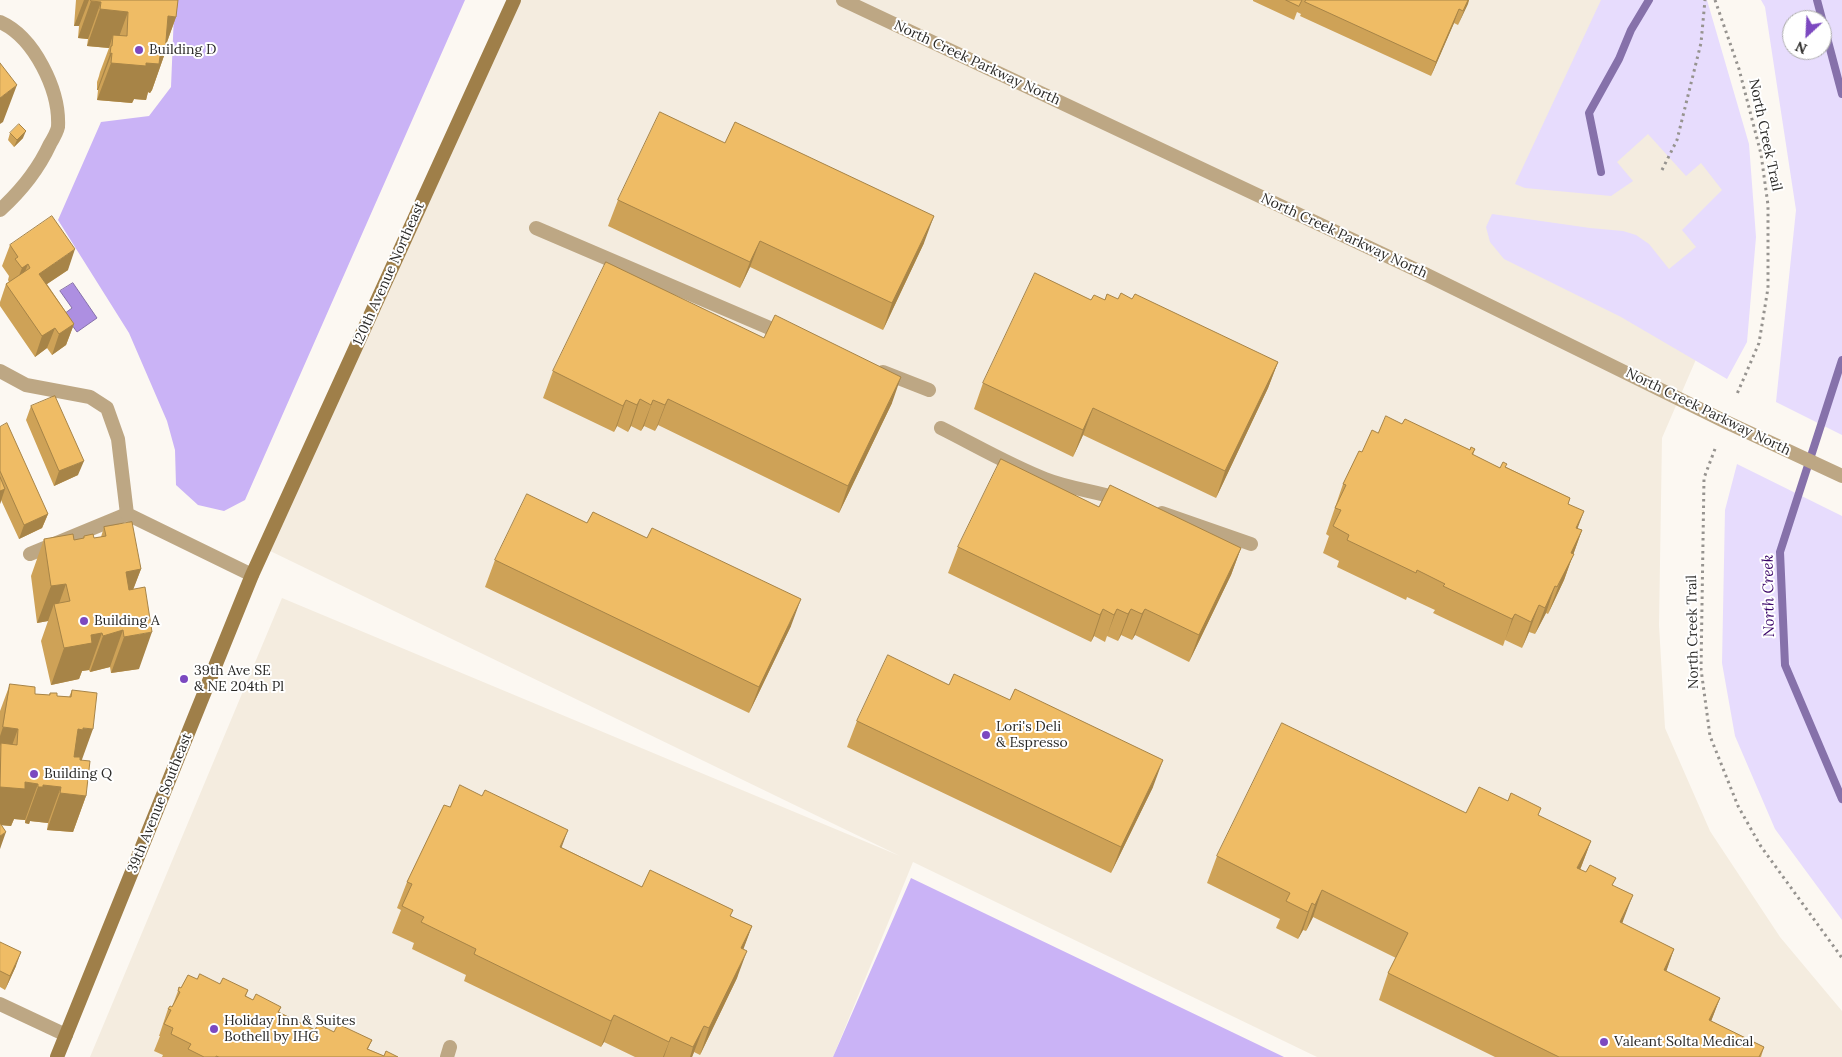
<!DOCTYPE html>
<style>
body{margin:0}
#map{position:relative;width:1842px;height:1057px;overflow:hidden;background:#fcf8f2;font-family:Lora,serif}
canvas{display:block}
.north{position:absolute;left:1782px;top:10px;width:50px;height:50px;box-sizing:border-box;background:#fff;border:1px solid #aaaaa9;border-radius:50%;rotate:205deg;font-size:14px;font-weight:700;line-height:20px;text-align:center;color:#2b2a28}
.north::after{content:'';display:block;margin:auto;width:18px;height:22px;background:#7c49c0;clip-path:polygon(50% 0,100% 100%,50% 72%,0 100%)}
</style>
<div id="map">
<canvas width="1842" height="1057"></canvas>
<div class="north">N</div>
</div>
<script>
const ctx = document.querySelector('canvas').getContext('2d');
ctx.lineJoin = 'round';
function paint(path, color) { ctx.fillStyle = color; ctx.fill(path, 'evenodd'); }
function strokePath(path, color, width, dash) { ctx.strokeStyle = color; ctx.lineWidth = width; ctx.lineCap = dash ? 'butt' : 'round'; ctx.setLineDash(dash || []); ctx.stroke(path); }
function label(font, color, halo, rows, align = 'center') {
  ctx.font = font + ' Lora,serif'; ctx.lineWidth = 4; ctx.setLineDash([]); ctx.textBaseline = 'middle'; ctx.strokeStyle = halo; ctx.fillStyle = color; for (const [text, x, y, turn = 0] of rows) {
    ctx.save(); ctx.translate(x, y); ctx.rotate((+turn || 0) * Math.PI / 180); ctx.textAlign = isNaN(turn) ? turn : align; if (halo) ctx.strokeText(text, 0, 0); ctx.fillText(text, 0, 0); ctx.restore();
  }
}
const built = new Path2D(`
 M515,0h1182l40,163 -27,164 -48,111 -3,187 6,103 45,103 70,106 62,74v46h-525l-404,-195 -80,195h-743l192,-459 618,258 -636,-308z`);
const green = new Path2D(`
 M1601,0h106l42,144 7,93 -9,105 -20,37 -106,-62 -117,-58 -14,-17 -4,-15 6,-13 98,14 33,3 13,4 13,9 20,25 27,-22 -14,-17 40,-40 -21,-27 -15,13 -38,-42 -31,28 16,19 -22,15 -86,-8 -10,-4z
 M1761,0h81v435l-66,-33 20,-192 -31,-203zM1792,20h30v30h-30z
 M1737,464l105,52v404l-67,-91 -40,-93 -13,-73 3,-153z`);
const forest = new Path2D(`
 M146,0h319l-220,500 -21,11 -26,-6 -22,-20 -1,-35 -8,-29 -38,-88 -71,-113 43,-98 48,-6 22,-29 3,-74z
 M911,878l373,179h-451z`);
const water = new Path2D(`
 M73,283l24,35 -20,14 -13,-18 8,-6 -12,-17z`);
const stream = new Path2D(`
 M1817,0l25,94
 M1601,172l-12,-59 30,-54 12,-29 18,-30
 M1842,360l-62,192 5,113 57,134`);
const path = new Path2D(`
 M1715,0l24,69 22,85 7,51v83l-9,55 -22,51
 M1662,170l15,-30 24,-97 4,-43
 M1715,449l-11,29 -3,191 9,67 28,70 22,39 82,113`);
const service = new Path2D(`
 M536,228l250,107
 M883,372l46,18
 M941,428c34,17 68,37 104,51 25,10 52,12 78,21
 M1162,513l89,31
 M30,554l97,-40
 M447,1057l3,-10`);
const minor = new Path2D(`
 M0,22c34,15 60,68 58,105 -1,5 -5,12 -8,17 -12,26 -29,47 -50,66
 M0,371l26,14 64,12 17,11 11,31 9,75 125,61
 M0,1004l66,31`);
const tertiary = new Path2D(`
 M843,0l580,273 303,149 116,54`);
const secondary = new Path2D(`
 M57,1057l195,-482 262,-575`);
const wall = new Path2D(`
 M76,0h102l-2,17 -10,28 -1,8 -13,37 -2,3 -2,-1 -2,8 -12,-1 -2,4 -35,-3 1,-10h-1v-8l2,-6 1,-4 9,-24 -22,-2 1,-7 -10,-1 1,-12h-5z
 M1253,0h216l-11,25 -4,-2 -23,53 -131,-60 1,-2 -4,-2 -3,8 -41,-19z
 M10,133l13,5 -9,9 -6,-7z
 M618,200l306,43 -41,87 -133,-63 -10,21 -132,-62z
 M10,245l58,25 -21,14 27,40 -8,21 -14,10 -5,-7 -12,9 -35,-51v-4l6,-18 3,-2 -1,-2 1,-4 -7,-10z
 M1132,299l146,63 -10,26 -52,110 -133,-63 -10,22 -99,-48 9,-26 108,-83z
 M553,371l339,32 -53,110 -181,-88 -3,6 -11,-5 -3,5 -10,-5 -3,6 -11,-6 -3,6 -71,-34z
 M31,406l47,69 -24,11 -28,-66z
 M0,427l48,87 -6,14 -23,11 -18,-39 -1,4z
 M1378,433l92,17 5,-1 -2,6 27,13 6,-1 64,31 -2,6 10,25 4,1 -18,50 -16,34 -2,-1 -11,21 -6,-2 -7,16 -17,-8 -2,6 -70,-33 2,-3 -28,-13 -1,3 -69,-33 2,-6 -16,-8 6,-17 -3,-2 17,-50 19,-32z
 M1099,507l142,41 -10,27 -42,87 -54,-27 -3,5 -11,-5 -3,6 -11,-5 -2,6 -11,-6 -3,6 -143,-69 10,-26z
 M104,527l37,42 -8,20 6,80 -28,4 -1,-6 -20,5 -1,-2 -7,1 -3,8 -28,6 -10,-44 7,-20 -11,2 -6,-47 13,-37 30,1 9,-1 1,-3 10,2 7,-1z
 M495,560l296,66 -42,87 -264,-126z
 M10,684l25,10 14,1 1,-2 7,3 12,1 3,-7 10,70 4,36 -13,36 -26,-2 1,-7 -18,-2 -1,3 -4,-1v-3l-11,-1 -3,7 -10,-1 -1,24v-138z
 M949,685l61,15 143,87 -42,86 -264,-126 10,-26z
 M1508,801l83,40 -11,29 33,15 10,36 -1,3 52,25 -8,22 54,27 -9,23 53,26 -3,10h-266l-116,-57 9,-27 8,-15 -83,-41 -7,14 -3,-1 -5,9 -22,-11 4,-9 -73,-36 10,-27 249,-43z
 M450,807l111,40 81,40 88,29 22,10 -9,23 -6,29 -37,77 -6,-3 -2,5h-57l-31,-15 -3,5 -137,-66 2,-6 -54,-26 2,-6 -22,-10 9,-23 -4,-2 10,-26z
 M0,942l16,24 -11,24 -5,-3z
 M197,979l23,5 28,6 -2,6 7,4 28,7 -2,5 36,18 19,2 38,8 -4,9 16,7 14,1h-236l1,-2 -9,-4 6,-15h-1l9,-27 4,-2 6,-16z`);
const shadedWall = new Path2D(`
 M84,0h5l-10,26h-5z
 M1468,0h1l-1,4 -10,21z
 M91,1l10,1 -13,37 -10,-1z
 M100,9l28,3 -13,36 -3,-2 1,-11 -4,13 -22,-2z
 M1459,9l-5,14 -23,53 5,-14z
 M168,16l8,1 -13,36z
 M112,53l-14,37h-1l13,-36z
 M165,53l-13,37 -2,3 -2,-1 -2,8 -12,-1 -2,4 -35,-3 14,-37h35z
 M17,85l-14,37 -3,2v-26z
 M26,131l-3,7 -9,9 3,-7z
 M934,216l-10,27 -41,87 9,-27z
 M760,241l-10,26 -10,21 10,-26z
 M75,249l-7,21 -36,24 7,-20z
 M28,264l-8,21 -6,4 8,-21z
 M74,324l-8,21 -14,10 7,-21z
 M55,328l-8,20 -12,9 7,-21z
 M1278,362l-10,26 -52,110 9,-27z
 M901,377l-9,26 -53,110 9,-27z
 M640,399l-9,27 -3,6 9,-27z
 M668,399l-10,26 -3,6 10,-26z
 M626,400l-9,26 -3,6 9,-26z
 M653,400l-9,26 -3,5 10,-26z
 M1093,408l-10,27 -10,22 10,-27z
 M84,461l-6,14 -24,11 5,-15z
 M5,489l-5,15v-13z
 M1584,511l-10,27 2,-10z
 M48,514l-6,14 -23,11 5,-14z
 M1582,530l-18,50 -16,34 23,-61z
 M1241,548l-10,27 -42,87 10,-27z
 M141,569l-14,37 -1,-34z
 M66,584l-10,28 -2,-8 -6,17 -11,2 14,-37z
 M1555,586l-9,27 -11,21 10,-26z
 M801,599l-10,27 -42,87 10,-26z
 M1539,605l-10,27 -7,16 9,-26z
 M1103,609l-9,27 -3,6 9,-27z
 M1117,609l-10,27 -2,6 9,-27z
 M1131,609l-10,26 -3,6 10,-27z
 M1145,609l-10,26 -3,5 10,-26z
 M1515,614l-10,26 -2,6 9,-27z
 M123,630l-13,37 -20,5 13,-36z
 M152,632l-13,37 -28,4 13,-36z
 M102,633l-13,37 -7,1 -3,8 -28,6 13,-37 27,-13z
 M3,727l15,2 -13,36 -4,-22 -1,3v-10z
 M83,728l10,1 -13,36 -9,-1 7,-35z
 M1163,760l-10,27 -42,86 10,-26z
 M25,782l13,2 -13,36 -11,-1 -3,7 -11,-1v-38z
 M43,785l18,2 -13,36 -18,-2 -1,3 -4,-1 13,-36z
 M60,793l26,3 -13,36 -26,-2z
 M568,830l-10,27 2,-10z
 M6,832l-6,17v-13z
 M1591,841l-10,26 -13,28 9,-27z
 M1322,890l-9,27 -7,14 9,-26z
 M1633,895l-10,26 -13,28 10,-27z
 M1312,903l-9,27 -5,9 10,-27z
 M752,926l-10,27 -1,-5z
 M1674,949l-9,26 -1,-5z
 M747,951l-10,27 -37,77 9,-27z
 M21,952l-5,14 -11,24 5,-14z
 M1720,998l-10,26 -1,-4z
 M614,1015l-10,27 -3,5 10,-26z
 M704,1026l-10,26 -2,5h-2l3,-10z
 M671,1037l-7,20h-1z`);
const building = new Path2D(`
 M91,0h87l-2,17 -8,-1 -3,37 -1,3h-4l-1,8 -13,-1v3l-35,-3 1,-10 -2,1 1,-8h1l1,-11 14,1 1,-24 -28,-3 1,-7 -10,-1z
 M1286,0h16l-3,6z
 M1306,0h162l-5,11 -4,-2 -23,53 -131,-60z
 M0,63l17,22 -17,13z
 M660,112l65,31 10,-21 199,94 -42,87 -132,-62 -10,21 -132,-62z
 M19,124l7,7 -9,9 -7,-7z
 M52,216l23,33 -36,25 35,50 -15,10 -4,-6 -13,8 -36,-52 24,-16 -2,-4 -6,4 -7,-9 3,-2 -8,-12z
 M606,262l158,76 11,-23 126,62 -53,109 -180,-87 -3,6 -12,-5 -2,5 -11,-6 -3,6 -11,-5 -3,6 -70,-35z
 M1035,273l56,27 3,-5 11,5 2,-6 11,5 3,-6 11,6 3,-5 143,68 -53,109 -132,-63 -10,22 -100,-47z
 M55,396l29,65 -25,10 -28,-65z
 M1386,416l16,8 3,-5 65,31 1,-3 4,2 -3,5 28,14 3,-6 4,2 -2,3 65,31 -2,6 16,7 -8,17 6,2 -11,23 3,1 -17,33 -2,-1 -10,22 -6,-3 -8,17 -16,-8 -3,5 -69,-33 2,-2 -28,-14 -1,3 -69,-33 2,-5 -16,-9 8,-16 -6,-2 11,-23 -3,-1 16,-33 3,1 10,-22 6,3z
 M7,423l41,91 -24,11 -24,-54v-44z
 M1001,459l98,48 11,-22 131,63 -42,87 -54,-26 -3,5 -11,-5 -3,5 -11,-5 -3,6 -11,-6 -3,6 -142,-68z
 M0,477l5,12 -5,2z
 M527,494l60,29 6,-11 54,26 5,-10 149,71 -42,88 -264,-127z
 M132,522l9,47 -15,3 3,18 16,-3 7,45 -28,5 -1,-7 -20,6 -1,-3 -11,2 1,8 -28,5 -10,-44 16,-3 -4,-17 -15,2 -7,-47 29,-5 1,6 10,-2v-2l9,-2 1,4 12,-2 -2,-9z
 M888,655l61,30 5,-11 56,26 5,-11 148,71 -42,87 -264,-126z
 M10,684l25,3v7l15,1v-2h7v3l14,1 1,-7 25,3 -4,36 -10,-1v2l-5,-1 -4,28h6v3l10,1 -4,35 -26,-3 1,-6 -18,-2v2h-5v-3l-13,-2v7l-25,-2 1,-44 16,2 1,-16 -15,-2z
 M1282,723l184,90 13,-26 29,14 3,-8 30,15 -3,7 53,26 -14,27 9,4 4,-7 26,13 -4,7 21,10 -13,27 54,27 -10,21 56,28 -11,22 55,27 -5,10h-200l-171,-84 20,-40 -86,-43 -7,15 -3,-2 -4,9 -22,-11 4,-8 -73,-37z
 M460,785l22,11 3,-6 83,40 -8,17 82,40 8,-17 83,40 -3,6 22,10 -11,22 6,3 -38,77 -5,-2 -11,21 -22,-10 -2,5 -55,-27 -3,6 -137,-67 2,-5 -55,-27 3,-5 -22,-11 10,-22 -5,-2 37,-77 6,2z
 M0,823l6,9 -6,4z
 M0,942l21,10 -11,24 -10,-5z
 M200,974l20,10 3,-6 25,12 -3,6 8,4 3,-6 25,13 -3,5 37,18 3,-6 16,8 4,-8 34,16 -5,9 17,7 2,-5 12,6h-179l-3,-1v1h-12l-16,-8 3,-5 -20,-10 2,-6 -9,-4 7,-14 -3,-1 2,-3 2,1 8,-15 -2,-1 1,-4 2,1 7,-13 9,4z`);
const markers = [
 [139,50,5,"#7c49c0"],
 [84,621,5,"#7c49c0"],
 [184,679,5,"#7c49c0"],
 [986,735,5,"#7c49c0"],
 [34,774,5,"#7c49c0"],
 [214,1029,5,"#7c49c0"],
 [1604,1042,5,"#7c49c0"]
];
const poiNames = [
 ["Building D",149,50],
 ["Building A",94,621],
 ["39th Ave SE",194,671],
 ["& NE 204th Pl",194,687],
 ["Lori's Deli",996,727],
 ["& Espresso",996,743],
 ["Building Q",44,774],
 ["Holiday Inn & Suites",224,1021],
 ["Bothell by IHG",224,1037],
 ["Valeant Solta Medical",1614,1042]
];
const streetNames = [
 ["North Creek Parkway North",977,63,25],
 ["North Creek Trail",1765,135,78],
 ["North Creek Parkway North",1344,236,25],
 ["120th Avenue Northeast",389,274,-66],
 ["North Creek Parkway North",1708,412,26],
 ["North Creek Trail",1693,632,-91],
 ["39th Avenue Southeast",160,803,-68]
];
const waterNames = [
 ["North Creek",1769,596,-91]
];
paint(built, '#f4ecdf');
paint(green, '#e7dcfd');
paint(forest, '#cab3f6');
paint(water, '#ad8fe1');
strokePath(water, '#8671aa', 1);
strokePath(stream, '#8671aa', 8);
strokePath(path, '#96938f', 3, [2.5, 4]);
strokePath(service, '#bda784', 14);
strokePath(minor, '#bda784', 14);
strokePath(tertiary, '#bda784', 14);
strokePath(secondary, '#9f7f49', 14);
paint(wall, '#cea257');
paint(shadedWall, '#a78447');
paint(building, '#efbc65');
strokePath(building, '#a78447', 1);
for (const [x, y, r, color] of markers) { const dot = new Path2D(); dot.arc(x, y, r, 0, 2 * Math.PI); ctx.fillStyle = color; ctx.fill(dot); strokePath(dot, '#fff', 2); }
label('14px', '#2b2a28', '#fff', poiNames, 'left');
label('14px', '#2b2a28', '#fff', streetNames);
label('italic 15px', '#390468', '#fff', waterNames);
</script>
